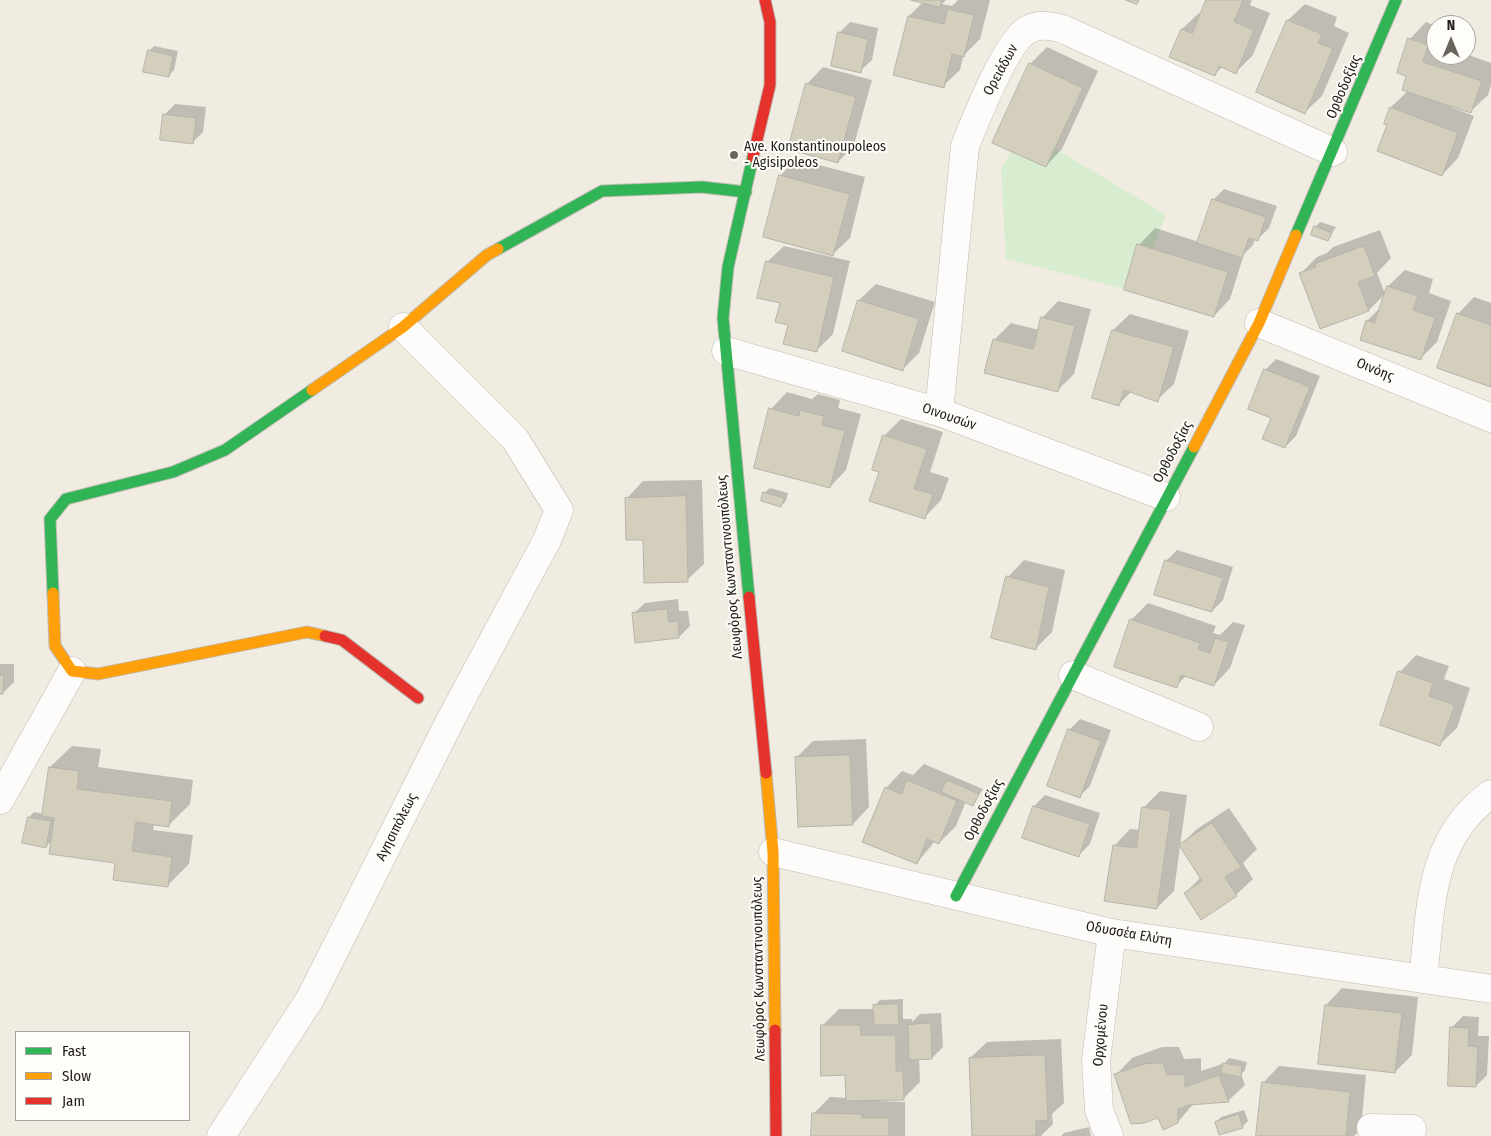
<!DOCTYPE html>
<meta charset="utf-8">
<style>
body{margin:0}
#map{position:relative;width:1491px;height:1136px;overflow:hidden;background:#f0ece1;font-family:"Fira Sans Condensed",sans-serif}
canvas{display:block}
.legend{position:absolute;left:15px;top:1031px;width:175px;height:90px;box-sizing:border-box;background:#fffdf9;border:1px solid #a5a39e;margin:0;padding:6px 9px;list-style:none;font-size:15px;color:#1f1d16}
.legend li{display:flex;align-items:center;gap:10px;height:25px}
.legend b{width:25px;border:1px solid #a5a39e}
.north{position:absolute;left:1426px;top:15px;width:50px;height:50px;box-sizing:border-box;background:#fffdf9;border:1px solid #a5a39e;border-radius:50%;rotate:0deg;font-size:14px;font-weight:700;line-height:20px;text-align:center;color:#1f1d16}
.north::after{content:'';display:block;margin:auto;width:18px;height:22px;background:#68655d;clip-path:polygon(50% 0,100% 100%,50% 72%,0 100%)}
</style>
<div id="map">
<canvas width="1491" height="1136"></canvas>
<ul class="legend">
<li><b style="height:6px;background:#30b455"></b>Fast</li>
<li><b style="height:6px;background:#ff9f0a"></b>Slow</li>
<li><b style="height:6px;background:#e5322d"></b>Jam</li>
</ul>
<div class="north">N</div>
</div>
<script>
const ctx = document.querySelector('canvas').getContext('2d');
ctx.lineJoin = 'round';
function paint(path, color) { ctx.fillStyle = color; ctx.fill(path, 'evenodd'); }
function strokePath(path, color, width, dash) { ctx.strokeStyle = color; ctx.lineWidth = width; ctx.lineCap = dash ? 'butt' : 'round'; ctx.setLineDash(dash || []); ctx.stroke(path); }
function label(font, color, halo, rows, align = 'center') {
  ctx.font = font + ' "Fira Sans Condensed",sans-serif'; ctx.lineWidth = 4; ctx.setLineDash([]); ctx.textBaseline = 'middle'; ctx.strokeStyle = halo; ctx.fillStyle = color; for (const [text, x, y, turn = 0] of rows) {
    ctx.save(); ctx.translate(x, y); ctx.rotate((+turn || 0) * Math.PI / 180); ctx.textAlign = isNaN(turn) ? turn : align; if (halo) ctx.strokeText(text, 0, 0); ctx.fillText(text, 0, 0); ctx.restore();
  }
}
const green = new Path2D(`
 M1024,130l142,85 -30,77 -130,-33 -5,-90z`);
const shadow = new Path2D(`
 M916,0h30l-4,4 10,2 6,-6h32l-10,39 -17,17 -3,14 -17,16 -34,-70 14,-14z
 M1207,0h45l-2,5 20,8 -17,42 -17,17 -13,-6 -8,8 -33,-45 17,-16 2,1z
 M1305,4l32,13 -3,9 15,7 -27,63 -17,16 -48,-20 31,-72z
 M850,22l28,6 -6,32 -12,11 -21,-38z
 M1426,22l10,4v29l30,-1 25,9v22l-3,10 -17,16 -19,-6 -1,2 23,9 -16,42 -16,17 -57,-52 6,-16 17,-16 2,-52z
 M154,46l24,5 -4,19 -6,6 -19,-25z
 M1047,47l51,24 -36,78 -16,17 -16,-102z
 M823,67l49,13 -18,65 -16,17 -31,-78z
 M175,104l31,3 -3,25 -11,11 -28,-28z
 M796,159l69,18 -15,61 -17,16 -53,-78z
 M1224,189l53,17 -8,22 -11,11 -3,-1 -2,7 -9,9 -14,45 -16,17 -75,-71 16,-17 44,14 14,-42z
 M1320,222l16,5 -8,13 -13,-13z
 M1380,230l11,28 -14,15 8,21 -16,16 -68,-37 16,-16 10,-4 6,-6z
 M784,246l66,15 -17,73 -17,17 -27,-27 -22,-62z
 M1405,270l28,9 -4,14 22,8 -14,41 -17,17 -53,-38 14,-14 7,-21z
 M876,284l59,18 -16,51 -16,16 -60,-18 16,-51z
 M1474,297l17,6v82l-33,-71z
 M1058,301l33,8 -17,65 -16,16 -64,-50 17,-17 28,7 3,-12z
 M1130,314l59,17 -15,53 -17,16 -25,-9 -13,13 -25,-6 19,-68z
 M1276,359l44,17 -24,60 -11,11 -13,-29 -7,-48z
 M787,392l25,7 6,-5 22,6 -2,8 23,6 -15,56 -16,17 -59,-78z
 M901,419l42,13 -13,40 19,6 -8,22 -16,17 -45,-46 4,-35z
 M702,480l2,84 -17,16 -43,-41 -17,-41 16,-17z
 M770,488l18,5 -2,8 -5,5 -17,-13z
 M1177,550l56,17 -10,33 -11,11 -46,-50z
 M1024,560l41,10 -13,62 -16,16 -28,-71z
 M678,599l1,12h9l2,15 -11,11 -46,-23 12,-11z
 M1148,603l68,23 -3,7 7,2 13,-13 12,3 -15,43 -16,17 -28,-9 -10,10 -45,-66z
 M1416,655l33,11 -5,13 26,9 -13,40 -17,16 -40,-72z
 M0,664h14v18l-11,11h-3z
 M1080,719l31,11 -21,56 -11,11 -10,-67z
 M866,739l3,68 -16,17 -57,-66 17,-17z
 M72,746l29,3 -3,18 95,13 -3,24 -22,22 -14,-2 -1,6 40,5 -4,29 -22,22 -51,-24 -64,-22 -6,7 -17,-30 5,-5 10,2 6,-47z
 M924,764l59,25 -10,15 -7,-3 -10,25 -17,17 -4,-2 -18,22 -31,-75 16,-17 11,4z
 M1160,791l27,4 -13,96 -17,17 -43,-62 16,-17 10,1 3,-22z
 M1045,795l55,18 -10,31 -11,11 -45,-49z
 M1229,808l28,41 -14,14 10,16 -17,16 -51,-2 16,-16 -21,-32 17,-16z
 M1342,988l76,9 -6,58 -17,17 -69,-67z
 M903,999v20h9v3l8,-8 21,-1 2,34 -11,11h-13l1,24 -17,17h-26v2l28,1v34h-92v-22l17,-17 17,1v-24l-25,-48 17,-17h36v-4l5,-5z
 M1463,1016l16,1 -1,19h11l-2,39 -11,11 -24,-59z
 M1061,1039l3,64 -12,11 1,10 -12,12h-68l-3,-78 17,-16z
 M1162,1047h17l5,12 17,-1v13l24,-8 4,-5 18,4 -2,8 -4,4 4,11 -17,16 -34,2 -16,19 -19,-5 -43,-42 16,-17z
 M1279,1066l87,9 -5,54 -7,7h-96l5,-53z
 M1244,1110l4,11 -5,5 -23,8 -4,-12 5,-5z
 M1089,1127l2,9h-30l3,-3z`);
const building = new Path2D(`
 M911,0h31l-2,7z
 M1126,0h13l-2,4z
 M1206,0h37l-9,22 20,8 -18,44 -17,-8 -4,10 -46,-19 12,-28 11,4z
 M948,9l26,6 -10,42 -12,-3 -8,34 -51,-13 15,-59 36,8z
 M1287,20l35,14 -4,9 15,6 -28,65 -49,-22z
 M838,32l30,7 -7,34 -30,-7z
 M1408,38l20,7 -5,17 59,19 -11,32 -69,-23 4,-14 -9,-3z
 M148,50l25,6 -4,21 -26,-5z
 M1029,63l54,25 -37,79 -54,-24z
 M806,83l50,14 -18,66 -50,-14z
 M1390,107l68,26 -16,43 -65,-25 10,-26 -3,-1z
 M163,114l33,4 -3,26 -33,-4z
 M779,175l71,19 -17,62 -70,-19z
 M1212,199l54,18 -8,24 -9,-3 -7,20 -45,-15z
 M1314,226l18,7 -4,8 -17,-6z
 M1137,244l91,28 -14,45 -90,-27z
 M1364,246l11,30 -17,6 11,29 -49,18 -21,-56 17,-6 -1,-3z
 M766,261l68,16 -17,75 -34,-8 5,-19 -13,-3 5,-19 -23,-5z
 M1387,286l31,10 -5,14 22,8 -14,42 -61,-20 6,-20 8,3z
 M858,300l61,19 -16,52 -61,-20z
 M1457,313l34,12v62l-54,-19z
 M1041,317l34,9 -17,66 -74,-19 9,-34 40,10z
 M1112,330l62,17 -16,55 -34,-12 -5,16 -27,-8z
 M1264,369l46,18 -25,61 -23,-9 9,-21 -23,-9z
 M769,408l30,8 1,-6 24,6 -2,9 23,6 -15,57 -76,-20z
 M883,435l44,14 -13,40 19,5 -8,25 -56,-18 10,-29 -7,-2z
 M763,492l21,6 -3,9 -20,-6z
 M686,496l2,86 -44,1 -1,-43h-17l-1,-42z
 M1165,560l58,18 -11,34 -58,-17z
 M1006,576l43,11 -13,63 -45,-12z
 M667,609l2,13 9,-1 1,17 -44,5 -3,-30z
 M1130,619l70,24 -2,6 12,4 5,-15 14,4 -15,44 -33,-11 -4,13 -63,-21z
 M1398,671l35,12 -4,13 26,9 -15,41 -60,-21z
 M0,675h4l-1,19h-3z
 M1068,729l33,12 -21,57 -33,-12z
 M850,755l3,70 -55,2 -3,-70z
 M49,767l30,4 -2,18 95,12 -3,26 -33,-5 -4,29 40,6 -4,30 -55,-7 2,-17 -66,-9 5,-36 -12,-2z
 M907,780l50,21 -18,43 -12,-5 -10,25 -55,-22 23,-55 16,7z
 M947,780l32,14 -6,12 -32,-14z
 M1033,806l57,18 -11,33 -57,-19z
 M1142,807l29,4 -14,98 -53,-8 9,-56 23,3z
 M28,817l23,4 -5,27 -24,-5z
 M1212,823l29,44 -16,10 12,19 -36,24 -17,-27 18,-12 -23,-36z
 M898,1004l1,21h-25l-1,-20z
 M1325,1005l77,8 -7,60 -77,-9z
 M931,1023l1,36 -23,1 -1,-35z
 M821,1025h39l1,10h35v36h7l1,29 -58,1 -1,-26 -24,1z
 M1450,1027l19,1 -1,18 10,1 -2,40 -28,-1z
 M1045,1055l3,65 -12,1v15h-64l-3,-78z
 M1163,1063l4,12 18,-1v13l34,-12 10,27 -40,3 -11,4v14l-15,7 -5,-12 -14,5 -13,1 -17,-50 30,-10z
 M1223,1063l19,3 -1,11 -20,-4z
 M1262,1082l88,10 -4,44h-90z
 M812,1113l50,1v4h27v18h-78z
 M1239,1114l4,14 -24,7 -4,-13z`);
const street = new Path2D(`
 M1259,323l232,95
 M726,351l213,61 227,85
 M939,412l26,-266c10,-25 41,-103 62,-116 13,-7 25,-4 38,0l268,122
 M1073,675l126,52
 M0,800l72,-129
 M773,852l339,81 379,56
 M1423,979c8,-69 5,-140 68,-185
 M1371,1128l41,1 -1,7
 M221,1136l89,-137 142,-282 95,-177 12,-30 -44,-71 -112,-112
 M1109,1136l-10,-26 -3,-50 16,-127`);
const fast = new Path2D(`
 M1296,235l100,-235
 M498,249l104,-58 100,-4 44,5
 M53,593l-3,-74 16,-20 107,-27 52,-22 87,-60
 M749,597l-26,-279 5,-51 25,-110
 M956,896l238,-449`);
const slow = new Path2D(`
 M312,390l91,-63 84,-72 11,-6
 M1194,447l65,-124 37,-88
 M53,593l2,53 17,25 26,3 209,-42 18,4
 M766,773l7,79 2,178`);
const jam = new Path2D(`
 M753,157l17,-72v-63l-5,-22
 M749,597l17,176
 M325,636l17,4 76,58
 M775,1030l1,106`);
const markers = [
 [734,155,5,"#68655d"]
];
const streetNames = [
 ["Ορειάδων",1001,70,-61],
 ["Ορθοδοξίας",1344,87,-67],
 ["Οινόης",1375,370,22],
 ["Οινουσών",949,417,19],
 ["Ορθοδοξίας",1173,452,-62],
 ["Λεωφόρος Κωνσταντινουπόλεως",730,567,-95],
 ["Ορθοδοξίας",984,810,-62],
 ["Αγησιπόλεως",397,827,-63],
 ["Οδυσσέα Ελύτη",1129,934,10],
 ["Λεωφόρος Κωνσταντινουπόλεως",759,969,-91],
 ["Ορχομένου",1101,1035,-85]
];
const poiNames = [
 ["Ave. Konstantinoupoleos",744,147],
 ["- Agisipoleos",744,163]
];
paint(green, '#d8edd0');
paint(shadow, '#0003');
paint(building, '#d4cebd');
strokePath(building, '#b6b3aa', 1);
strokePath(street, '#bebbb2', 29);
strokePath(fast, '#bebbb2', 13);
strokePath(slow, '#bebbb2', 13);
strokePath(jam, '#bebbb2', 13);
strokePath(street, '#fdfcfa', 28);
strokePath(fast, '#30b455', 11);
strokePath(slow, '#ff9f0a', 11);
strokePath(jam, '#e5322d', 11);
for (const [x, y, r, color] of markers) { const dot = new Path2D(); dot.arc(x, y, r, 0, 2 * Math.PI); ctx.fillStyle = color; ctx.fill(dot); strokePath(dot, '#fffdf9', 2); }
label('14px', '#1f1d16', '#fffdf9', streetNames);
label('14px', '#1f1d16', '#fffdf9', poiNames, 'left');
</script>
